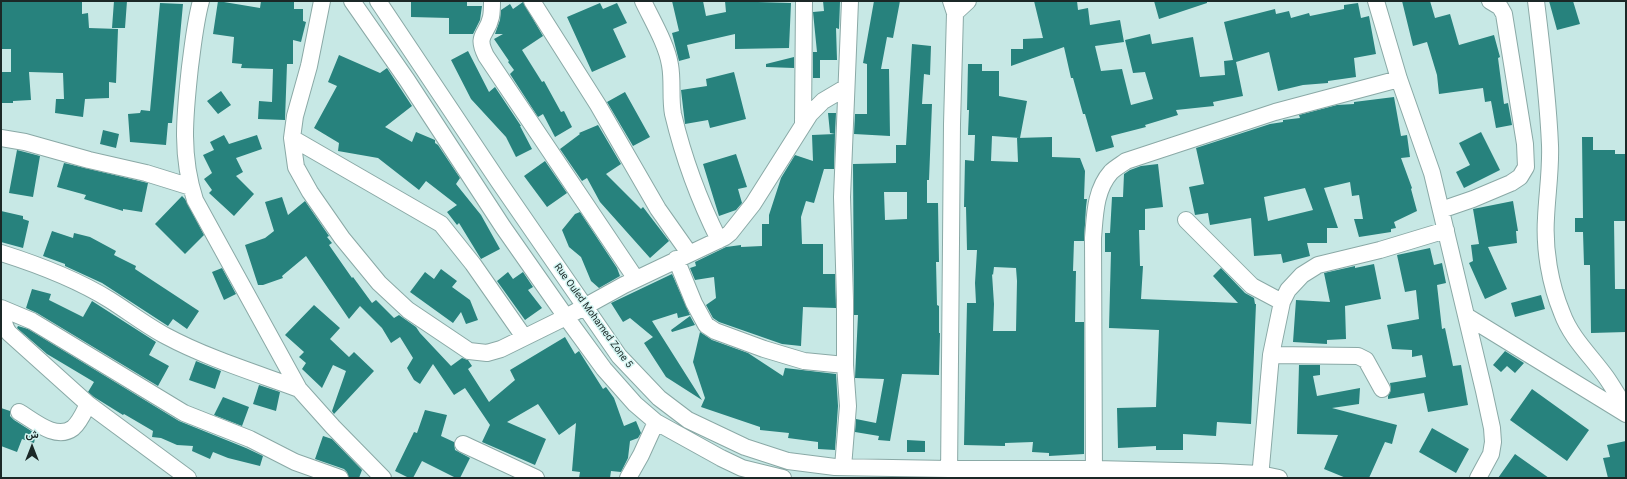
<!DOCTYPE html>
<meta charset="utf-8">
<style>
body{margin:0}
#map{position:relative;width:1627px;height:479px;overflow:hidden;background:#c7e8e5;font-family:Roboto,Vazirmatn,sans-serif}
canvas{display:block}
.frame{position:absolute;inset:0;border:2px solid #1b2827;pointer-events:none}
.north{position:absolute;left:12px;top:427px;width:40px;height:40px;-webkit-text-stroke:3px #d4f5f2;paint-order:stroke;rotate:0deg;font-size:11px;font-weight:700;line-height:16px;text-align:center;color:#1b2827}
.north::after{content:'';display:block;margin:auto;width:14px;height:18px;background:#1b2827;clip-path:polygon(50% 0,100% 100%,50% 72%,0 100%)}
</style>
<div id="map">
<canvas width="1627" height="479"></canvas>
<div class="frame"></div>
<div class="north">ش</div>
</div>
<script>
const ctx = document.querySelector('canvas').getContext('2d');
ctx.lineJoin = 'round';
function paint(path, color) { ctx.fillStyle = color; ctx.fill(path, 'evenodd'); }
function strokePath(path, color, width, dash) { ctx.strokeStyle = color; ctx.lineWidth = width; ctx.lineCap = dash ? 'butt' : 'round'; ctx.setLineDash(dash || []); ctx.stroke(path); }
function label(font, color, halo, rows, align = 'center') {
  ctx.font = font + ' Roboto,sans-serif'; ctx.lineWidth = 3; ctx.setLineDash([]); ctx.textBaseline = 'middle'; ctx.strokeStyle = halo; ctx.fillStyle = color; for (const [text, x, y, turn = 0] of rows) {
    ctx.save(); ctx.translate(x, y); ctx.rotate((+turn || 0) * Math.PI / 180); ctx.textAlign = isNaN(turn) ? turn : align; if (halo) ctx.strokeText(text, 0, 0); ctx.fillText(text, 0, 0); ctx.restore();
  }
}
const building = new Path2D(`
 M1,1h81v13l6,-1 1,15 29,1 -2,54 -7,-1v16l-24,1 -2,18 -28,-4 1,-14h8l-1,-26 -34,-1 2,28 -18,1v2h-12v-31h10v-23h-10z
 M114,1h13l-2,27h-13z
 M218,1l42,7 1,-7h33v8h9v12l3,1 -5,20 -8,-2v24h-6l-2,56 -27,-1 1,-18 13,1 1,-33 -32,-1 1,-4 -10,-1 2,-26 -21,-3z
 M451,1h16v5h15l-2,14 -7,14h-24v-16l-38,-1v-15h40z
 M672,1h31l3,15 20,-4 -1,-11 66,2 -2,45 -54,1v-15l-48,11 3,13 -11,3 -7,-28 7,-2z
 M823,1l17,1 -1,27 -3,-1 1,32h-17v18h-7v-26h4l-4,-40 11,-1z
 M874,1h26l-7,37 -6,-1 -6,32h8l1,67 -36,-2 1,-20h12v-50l-4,-1z
 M1034,1h43l1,9 10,-2 2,17 30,-5 4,22 -29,4 6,25 21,-2 9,36 22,-6 -8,-27 -12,1 -8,-33 25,-6 2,10 41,-7 7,40 25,-2 -1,-14 9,-1 -9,-38 51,-13 1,5 13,-3 2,7 18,-5 1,3 34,-7v-4l14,-2 3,15 8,-2 7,38 -22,4 2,19 -28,4v2l-25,2 -25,6 -9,-39 -33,10 7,34 -30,6 1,4 -38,4 2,5 -33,10 1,2 -35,9 3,11 -18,5 -11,-38h-2l-10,-36h-2l-7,-31 -53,19v-17h12v-10l20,-1z
 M1154,1h53v2l-48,16z
 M1402,1h28l5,17 15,-4 9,31 35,-10 6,22 -2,1 6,46 4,-1 4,22 -16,3 -5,-27 -6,1 -2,-14 -44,6 -2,-19 -10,-33 -14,4z
 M1549,1h24l7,23 -23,6z
 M523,2l20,34 -21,14 20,32 2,-1 17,31 3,-1 8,16 -17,10 -12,-23 -5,3 -28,-43 4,-4 -6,-8 1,-1 -15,-22 9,-5h-8l5,-14 1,-10 9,-6 3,5z
 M160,3l23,1 -11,119h-4l-2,22 -36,-3 -2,-28 12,-1 1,-3 9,1z
 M600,3l3,6 14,-6 10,20 -14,6 13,28 -34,15 -25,-55z
 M912,44l19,2 -1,29 -6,-1 -2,30h10l-3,76h-2v23h11l1,59h-3l1,43 2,1v27h1l-1,42 -37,-1 -12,67 -12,-1 1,-4 -24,-4 1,-13 20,4 8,-44 -29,-1 3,-63h-4l-1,-151 43,-1v-18h10zM884,192h23v27l-22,1z
 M468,51l21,41 6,-5 26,39h-1l12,23 -16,8 -10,-20 -35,-38 -20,-39z
 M339,55l41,18 7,-5 25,38 -27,21 27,15 4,-10 19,8v3l3,2 22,33 -4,6 25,31 19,34 -19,10 -22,-36 -2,2 -10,-13 10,-7 -31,-24 -7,9 -41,-32 -40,-7 1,-8 -25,-15 23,-42 -9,-4z
 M794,57v11l-28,-1v-3z
 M968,64h14v7h17v25l28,5 -7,37 -28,-2 -1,25 27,1 -1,-24 35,-1v20l28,1 5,13 -1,28h3l-1,8 -2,34h-10l-1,30h3l-1,51h9v132l-35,2v-3l-17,-1 1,-10 -28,1v3l-41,-1 3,-142h9l-1,-20 2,-33h-10l-1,-43h-2l1,-47 9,1 1,-26h-7l1,-25h-2zM994,267l22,1 1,13 -1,50h-23l1,-27 -2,-30 1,1z
 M734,72l12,47 -36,9 -2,-8 -23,4 -4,-34 26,-4 -1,-7z
 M221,91l10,14 -13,9 -11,-13z
 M625,92l25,45 -17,9 -26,-44z
 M1394,97l7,39 6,-1 3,22 -9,1 11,30 -1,1 6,22 -23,11 2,6 -5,1v3l-32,5 -5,-18h9l-4,-24 -7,1 -2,-14 -26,6 14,40h-11v15h-20l3,13 -27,7 -2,-9 -27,2 -3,-38 -41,7 -2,-12 -13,2 -6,-28 15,-3 -8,-36 74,-24 13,-2v-2l17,-2 -1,-3 38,-10 17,-1v-2zM1305,188l8,22 -45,11 -4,-24z
 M828,113h8l-1,21 -5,-1z
 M598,125l23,39 -15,10 35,35 2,-2 26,34 -19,17 -50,-56 -13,-24 -5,3 -22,-32 20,-15 -1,-1z
 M103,130l16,4 -3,14 -16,-4z
 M1481,132l19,38 -36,18 -8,-16 14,-7 -11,-22z
 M835,134l-1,35h-10l-10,34 -8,-2 -5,16 1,27h21v30h12l1,34 -33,-1 -2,39 -19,-2 -63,-22 -6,-4 -7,-13 10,-7 -2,-21 -19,3 -5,-12 6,-2 -1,-4 31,-15 15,-2v2l21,-1v-22h7v-9l12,-37 14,-23 18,6 -1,-26z
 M224,135l5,9 28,-9 5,14 -26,9 7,14 -7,4 18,18 -20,22 -25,-23 3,-3 -8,-11 8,-6 -9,-18 11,-5 -4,-8z
 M1582,137h11v13h22v4h10l1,67h-12l1,68h11v43l-35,1 -1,-68h-6l-1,-33h-8v-14h8z
 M17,150l23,6 -7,41 -24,-4z
 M736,154l11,33 -9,2 4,14 -6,7 -17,6 -16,-52z
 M545,161l22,32 -20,14 -23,-31z
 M64,163l84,20 -6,29 -19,-3v2l-39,-12 2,-4 -29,-8z
 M1158,164l5,43 -18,2v21h-6l1,36h3l-2,33 97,4 -25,-27 8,-8 24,25 9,5 1,6h1l-5,120 -34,-2 -1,14 -33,-2v16h-27v-4l-38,2 -1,-40 39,-1 3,-77 -50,-2 2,-76h-6v-19h5l2,-36h11l1,-23 6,-4 11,-4z
 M182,196l3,3 19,36 -19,19 -30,-30z
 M282,197l6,18 17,-14 24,35 -2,1 5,6 -3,2 23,33 1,-1 19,26 4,-3 18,18 5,-3 17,12 4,6 31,33 11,-8 6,2 4,6 -4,3 21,33 26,-22 -5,-10 55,-33 10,17 4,-3 24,38 3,-2 8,11 10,28 12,-5 5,12 -3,5 -8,3 -2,17 -7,14 -10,-1 -1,7h-31l1,-6 -8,-1 4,-48 -17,12 -21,-31 -31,18 39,17 -11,26 -53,-23 8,-17 -25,-37 -11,7 -21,-31 -13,20 -6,-4 -7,-12 6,-10 -13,-21 -9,6 -9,-15 -22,-22 -11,13 -43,-63 -24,20 1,2 -20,7h-5l-13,-40 20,-7 9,-7 -9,-29z
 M1513,201l5,30h-2l1,12 -29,4 19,42 -22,10 -16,-36 4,-2 -2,-16 8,-1 -6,-35z
 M1,211l22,5v3l6,2 -6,27 -22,-6z
 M580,212l37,56 3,8 -21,12 -8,-7 -10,-24 -12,-10 -7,-17 13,-16z
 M52,231l21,7 1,-5 16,4 26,14 -2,4 22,11 -1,3 64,42 -12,18 -14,-10 -5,7 -66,-43 -37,-17v-2l-22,-8z
 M1430,248l4,17 8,-2 4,20 -9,2 5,44 3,-1 8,38 8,-1 7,40 -40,7 -4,-19 -36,6v-3l3,-6 -1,-7 36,-6 -4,-22 -10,2v-7l-20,-1 -5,-24 32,-6 -3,-29 -11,2 -8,-37z
 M1374,264l7,35 -36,7 1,33 -19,1v4l-34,-2 3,-42 34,2 -6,-29 31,-7v2z
 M222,268l14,26 -12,6 -12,-28z
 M441,269l16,12 -5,6 18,13 8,20 -12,4 -5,-12 -8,11 -43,-31 15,-20 9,7z
 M508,272l5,7 10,-7 10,15 -5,3 14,18 -17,12 -28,-39z
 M672,274l18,41 -12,3 -1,-5 -25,8 50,79 -36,-23 -22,-34 9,-6 -23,-19 -7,4 -12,-19z
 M32,289l19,5 -2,6 34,17 9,-16 64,41 -7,13 20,11 -11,20 -121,-73 -11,-5z
 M1541,295l4,14 -30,8 -4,-14z
 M314,305l26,23 -10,11 19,18 5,-5 20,19 -40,43 -2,-3 14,-40 -13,-6 -11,23 -20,-19 4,-6 -7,-6 5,-5 -19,-17z
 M690,316l5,9 -23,7 -1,-2z
 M18,326l10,3 151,92 67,27 17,8 -3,10 -32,-8 -15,-6 -3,7 -18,-8 1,-5 -16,-1 -16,-7 -9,-1 1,-6 -29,-17 -1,1 -29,-18 -6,-5 6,-10 -47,-28 -30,-26z
 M700,332l12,8 36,13 35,23 2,-8 51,6 2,32 -3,44 -17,-1v-7l-30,-4 1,-5 -29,-3v-3l-59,-20 4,-9 -12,-36z
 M1505,351l19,12 -9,10 -8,-7 -6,6 -8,-7z
 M196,361l25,10 -6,18 -26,-9z
 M1299,365h21v10l-7,1 4,20 43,-8 -1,16 -27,4 65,17 -5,19 -7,-2 -16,36h-23l-22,-9 14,-34 -41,-1z
 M259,385l21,7 -4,19 -23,-7z
 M1532,389l57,41 -22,31 -57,-41z
 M223,397l26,10 -7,19 -28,-11z
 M1,408l9,3v5l4,4 22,14 -2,9 -12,-4 -5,13 -16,-6z
 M425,410l22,5 -6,21 13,6 1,8 15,8 -10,20h-4l-34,-17 -9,17h-4l-14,-7 19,-39 3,1z
 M1432,428l37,21 -13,24 -37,-21z
 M323,436l9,3 30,31 -3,8h-10l-2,-6 -3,-3 -29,-10z
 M907,440l18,1v11h-18z
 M1626,441v37h-18l-5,-20 7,-1 -3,-12z
 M1515,454l34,24h-51z`);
const minor = new Path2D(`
 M201,1c-6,22 -8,44 -11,66 -5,47 -10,87 5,133l104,189 34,38 50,51
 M322,1l-13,65 -14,50 -3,22 4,29 14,25 32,46 37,45 29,27 61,41 18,2 14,-4 65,-32 58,-32 101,-48 5,-4 23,-29 57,-90 13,-13 22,-13
 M352,1l55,79 96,147 63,90 38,52 31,35 21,18 65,36 21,10 41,10
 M378,1l121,181 120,174 40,42 29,22 57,27 43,14 47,6 114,2h146l124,3 41,2 19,4
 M492,1c0,5 0,11 -1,16 -4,19 -16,17 -5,39l150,223
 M532,1l66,104 60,104 31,44
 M643,1c9,19 24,44 27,64 3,16 0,33 3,49 10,42 27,88 46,126
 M1376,1l23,78 33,94 52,218 8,37 1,14 -2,12 -13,24
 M1536,1c6,48 12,96 14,144 1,25 -3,49 -4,73 -2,31 4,66 16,95 9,25 29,43 44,64 7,10 13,21 20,31
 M955,13l13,-12
 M803,123l1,-122
 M1,138l24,4 64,18 57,13 45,14
 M292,138l149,86 32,40 51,73
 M1441,210l32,-11 38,-16 9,-6 6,-10 -1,-23 -21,-130 -4,-7 -10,-6
 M1186,220l66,66 30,16
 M1,253c38,12 75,26 109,47 19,12 37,26 56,36 41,22 90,37 133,53
 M676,259l18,44 12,22 9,6 49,18 40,12 41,4
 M1,308l31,13 152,92 66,26 45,23 45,16
 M7,311c-4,9 -4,13 2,22l79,71 100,74
 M1468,317l158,97
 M1271,355l87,1 8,4 16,29
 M19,412c14,8 37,29 54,16 7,-6 11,-16 15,-24
 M463,444l73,34
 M843,467l5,-61 -3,-41v-65l-3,-103 8,-196
 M628,478l13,-23 15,-33
 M949,478l3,-354 3,-111 -4,-12
 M1094,478l-1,-240c2,-23 2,-48 18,-66 4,-4 11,-8 15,-11l149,-49 124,-33
 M1260,478l11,-123 11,-53 6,-12 14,-15 16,-10 62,-15 66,-20`);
const streetNames = [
 ["Rue Ouled Mohamed Zone 5",593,316,54]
];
paint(building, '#27827d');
strokePath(minor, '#8aa9a6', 18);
strokePath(minor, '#fff', 16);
label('10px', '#1b2827', '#d4f5f2', streetNames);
</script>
